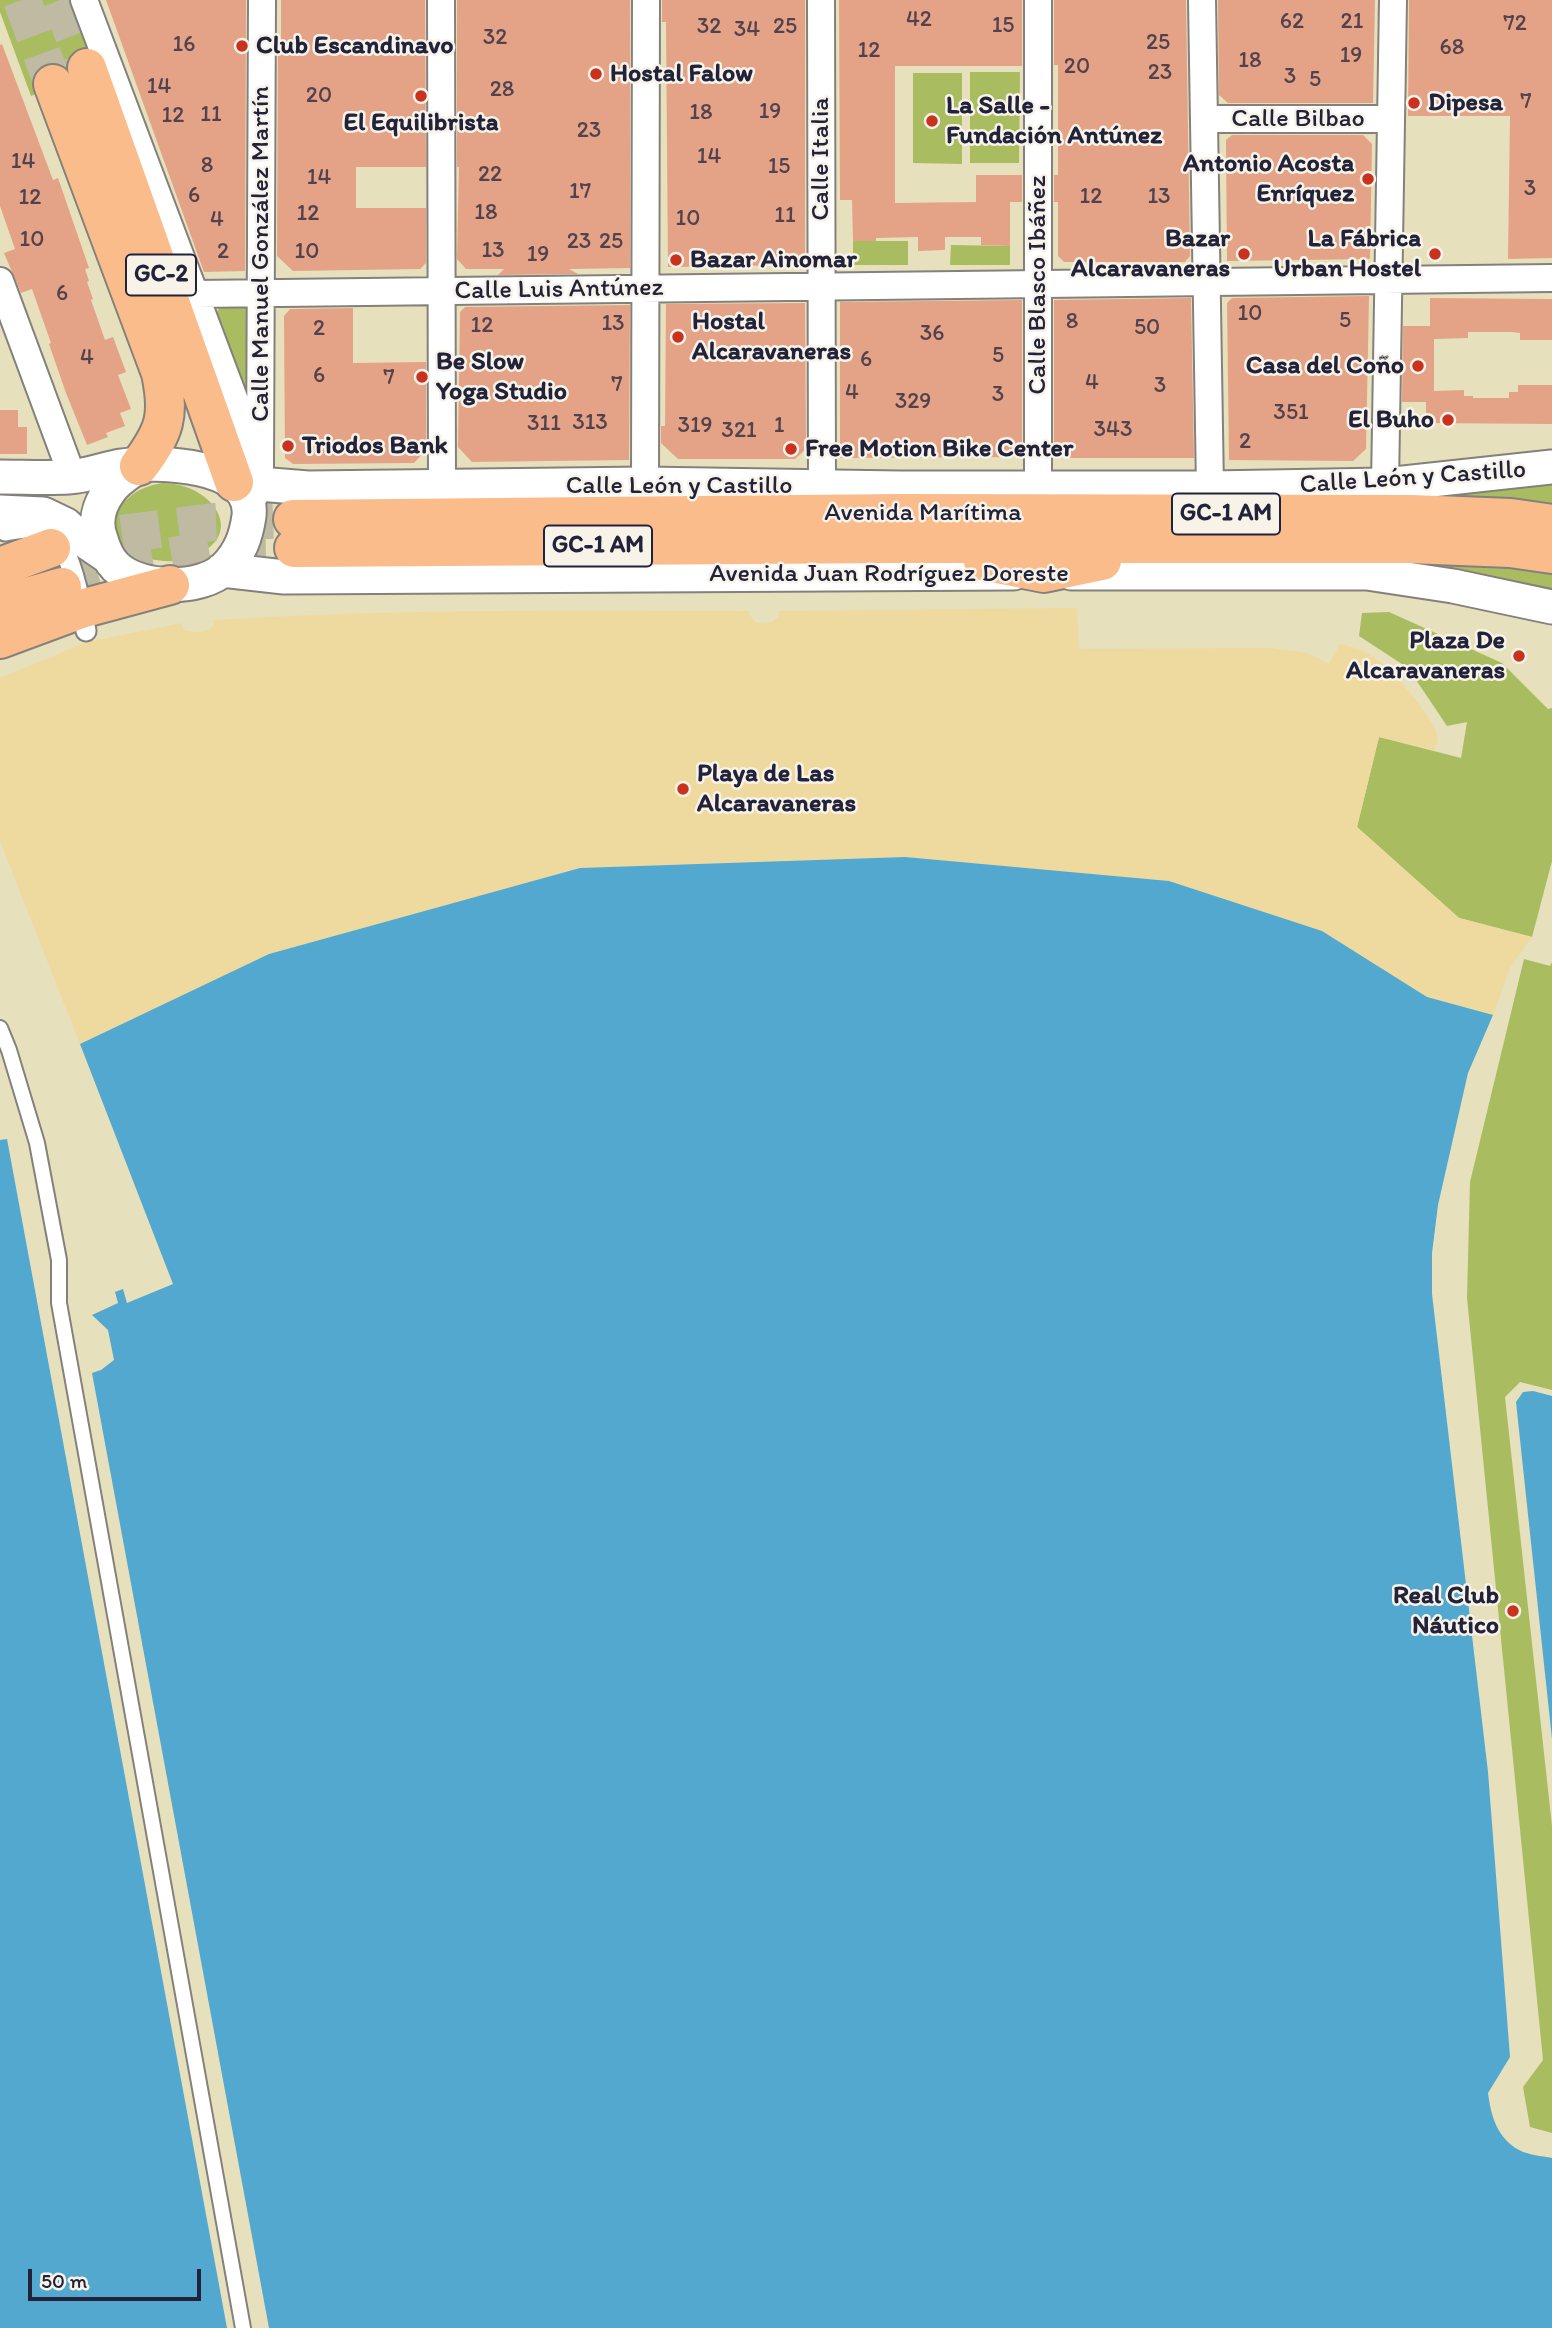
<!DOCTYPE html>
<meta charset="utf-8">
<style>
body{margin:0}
#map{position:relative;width:1552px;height:2328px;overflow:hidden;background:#e6e0bc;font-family:Itim,sans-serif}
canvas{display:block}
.scale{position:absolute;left:28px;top:2269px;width:173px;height:32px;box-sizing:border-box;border:4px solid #22223b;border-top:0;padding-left:9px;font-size:21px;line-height:24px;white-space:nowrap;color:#22223b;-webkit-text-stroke:5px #f7f3e8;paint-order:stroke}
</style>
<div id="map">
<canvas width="1552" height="2328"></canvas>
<div class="scale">50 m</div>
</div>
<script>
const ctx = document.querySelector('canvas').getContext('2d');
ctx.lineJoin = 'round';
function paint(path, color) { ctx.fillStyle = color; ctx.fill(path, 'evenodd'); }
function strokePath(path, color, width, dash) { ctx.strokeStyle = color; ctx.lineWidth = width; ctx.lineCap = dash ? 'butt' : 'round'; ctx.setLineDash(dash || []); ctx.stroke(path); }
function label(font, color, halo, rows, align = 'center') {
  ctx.font = font + ' Itim,sans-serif'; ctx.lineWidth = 5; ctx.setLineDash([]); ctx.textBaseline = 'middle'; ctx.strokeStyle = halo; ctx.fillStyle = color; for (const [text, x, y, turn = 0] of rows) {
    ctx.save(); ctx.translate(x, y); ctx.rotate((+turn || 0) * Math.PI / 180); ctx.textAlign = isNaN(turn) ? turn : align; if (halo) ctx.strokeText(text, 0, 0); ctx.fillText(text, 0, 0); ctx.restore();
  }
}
const green = new Path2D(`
 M0,0h73l26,68 -68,28 -31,-84z
 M970,72h50l-1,91h-49z
 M913,73h49v91l-49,-1z
 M853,241h55v24h-55z
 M951,245l59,1v19h-60z
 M249,302l-1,93 -32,-81 4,-8z
 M1552,481v30l-290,-17z
 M162,483c53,0 88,56 26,75 -12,4 -25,4 -37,1 -60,-13 -41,-68 11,-76z
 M1262,559l290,7v28z
 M1389,612l113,51 46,46 4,-1v153l-20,76 -73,-19 -102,-91 22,-90 82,21 6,-36 -20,4 -39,-58 -49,-32 3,-23z
 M1524,959l26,7 2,-4v428l-32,-8 -15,15 47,429v307l-22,-6 -7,-40 20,-27 -76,-762 3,-116z`);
const sand = new Path2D(`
 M1077,608l2,41 192,-1 36,5 22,11 11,-20c12,2 25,7 35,14 16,11 63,63 63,82 0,1 -4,9 -4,10l-55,-13 -22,90 102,91 73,19 -22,31 -17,47 -66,-18 -105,-66 -153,-50 -264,-24 -325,11 -311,86 -189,90 -80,-203v-163l87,-36 95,-19 1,7c10,3 23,3 30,-4v-6c179,-11 357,-10 536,-9v4l8,8 15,-1 7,-6v-5z`);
const water = new Path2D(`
 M905,857l264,24 153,50 105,66 66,18 -25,58 -30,132 -6,48v41l56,478 22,285 -22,36c3,23 9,45 31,57 9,5 23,6 33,8v170h-1283l-177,-955 9,-3 13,-10 -6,-30 -16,-15 26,-12 -3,-11 8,-3 4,14 46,-19 -93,-240 189,-90 311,-86z
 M7,1139l220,1189h-227v-1188z
 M1533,1391l19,5v343l-36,-337 7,-10z`);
const building = new Path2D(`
 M106,0h140l-1,271 -41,1z
 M281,0h144l1,167h-70v41h70v55l-6,6 -127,2 -16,-15 1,-214h3z
 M457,0h173v268l-61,1 9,5 -80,1 6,-6h-38l-9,-10 2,-92h-2z
 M662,0h143v260l-6,5 -131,2 -2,-245h-4z
 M839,0h183v66h-127v137l81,-1v-27h46v27h-12v44l-29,-1v-8h-36v13l-27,1v-14l-42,1v3h-23l-1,-41h-12z
 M1054,0h132l4,256 -5,6h-121l-6,-6v-54h-4v-27h4v-110h-4z
 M1218,0h157l-2,103h-145l-9,-8z
 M1409,0h143v258l-44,1 2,-143h-102z
 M2,44l51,136 5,-2 31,90 -4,1 4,12 -2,1 6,17 -2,1 14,40 8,-3 13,35 -8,3 13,34 -11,4 5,13 -19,7 2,4 -21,8 -21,-52 -17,-49 2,-1 -19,-54 -11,4 -17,-40 11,-4 -15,-43v-161z
 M1232,135h131l9,9 -2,115 -143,2 -1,-121z
 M1369,296l-3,153 -13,12 -124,-1 -2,-157 5,-5z
 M1191,298l3,160h-129l-11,-9v-149z
 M1430,298l122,1v41h-32v-7l-8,-1h-44v6l-34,1v52l30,-1v6h9v2h36v-6h9v-7h34v39l-126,-1v-21h-24l1,-76h27z
 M1022,300v157l-182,1v-156z
 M805,303l1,146 -11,10h-117l-17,-16v-17h4l1,-122z
 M630,305l-1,155 -157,2 -14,-15 2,-135 5,-5z
 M353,308v55l73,-1v88l-12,13 -121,1 -8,-6 -1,-142 6,-7z
 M0,410h18v17h9v27h-27z`);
const trunkTunnel = new Path2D(`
 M22,0l31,84
 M60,0l27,68
 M66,545l55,-11 92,-12 80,-3
 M62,587l67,-23 84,-15 81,-1`);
const service = new Path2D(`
 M0,1028l9,22 28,93 22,117v43l184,1025`);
const pedestrian = new Path2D(`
 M5,531c13,-2 31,-6 44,-1 20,8 33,79 37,101`);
const minor = new Path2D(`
 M84,0l170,451
 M441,0l1,487
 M821,0l1,487
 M1038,0v487
 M1202,0l8,488
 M1204,119h187
 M0,281l67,181 2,15
 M195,294l1357,-16
 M645,484l1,-484
 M1385,485l8,-485
 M252,501l7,-15 1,-20 2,-466`);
const tertiary = new Path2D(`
 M0,477c23,0 46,1 69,0 18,-1 35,-8 52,-11 36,-5 134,-3 128,50 -3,21 -9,37 -24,52 -24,23 -85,22 -109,-1 -8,-8 -12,-17 -15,-28 -7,-17 -2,-34 9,-49 7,-10 19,-17 29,-24
 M234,482l74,6 337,-4 255,4h310l175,-3 167,-18
 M0,512l43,2 23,11 13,12 28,19
 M222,570l62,7 730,-4
 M1071,573h296l86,13 99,21`);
const trunk = new Path2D(`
 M87,68l147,414
 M53,84l108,289c9,43 4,58 -22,93
 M293,519l607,-6 511,1 100,4 41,6
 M294,548l608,-4h508l100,4 42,6
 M983,561l61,12 58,-12
 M0,567l51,-19
 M0,605l62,-18
 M0,639l81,-30 89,-24`);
const markers = [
 [242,46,7,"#c8321e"],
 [596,74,7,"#c8321e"],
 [421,96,7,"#c8321e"],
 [1414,103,7,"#c8321e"],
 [932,121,7,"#c8321e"],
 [1368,179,7,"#c8321e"],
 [1244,254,7,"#c8321e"],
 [1435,254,7,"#c8321e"],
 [676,260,7,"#c8321e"],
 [678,337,7,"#c8321e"],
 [1418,366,7,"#c8321e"],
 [422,377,7,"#c8321e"],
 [1448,420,7,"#c8321e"],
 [288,446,7,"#c8321e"],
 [791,449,7,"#c8321e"],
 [1519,656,7,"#c8321e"],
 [683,789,7,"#c8321e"],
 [1513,1611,7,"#c8321e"]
];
const numberNames = [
 ["42",919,20],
 ["62",1292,22],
 ["21",1352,22],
 ["72",1515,24],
 ["15",1003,26],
 ["32",709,27],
 ["25",785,27],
 ["34",747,30],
 ["32",495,38],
 ["25",1158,43],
 ["16",184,45],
 ["68",1452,48],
 ["12",869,51],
 ["19",1351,56],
 ["18",1250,61],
 ["20",1077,67],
 ["23",1160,73],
 ["3",1290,77],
 ["5",1315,80],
 ["14",159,87],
 ["28",502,90],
 ["20",319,96],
 ["7",1526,102],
 ["19",770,112],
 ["18",701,113],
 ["11",211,115],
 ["12",173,116],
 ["23",589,131],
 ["14",709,157],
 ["14",23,162],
 ["8",207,166],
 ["15",779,167],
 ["22",490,175],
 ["14",319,178],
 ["3",1530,189],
 ["17",580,192],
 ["6",194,196],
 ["12",1091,197],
 ["13",1159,197],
 ["12",30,198],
 ["18",486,213],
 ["12",308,214],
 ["11",785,216],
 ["10",688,219],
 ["4",217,220],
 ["10",32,240],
 ["23",579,242],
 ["25",611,242],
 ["13",493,251],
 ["2",223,252],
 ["10",307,252],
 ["19",538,255],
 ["6",62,294],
 ["10",1250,314],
 ["5",1345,321],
 ["8",1072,322],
 ["13",613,324],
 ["12",482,326],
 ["50",1147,328],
 ["2",319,329],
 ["36",932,334],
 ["5",998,356],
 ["4",87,358],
 ["6",866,360],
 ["6",319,376],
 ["7",389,378],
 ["4",1092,383],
 ["7",617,385],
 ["3",1160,386],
 ["4",852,393],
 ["3",998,395],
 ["329",913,402],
 ["351",1291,413],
 ["313",590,423],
 ["311",544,424],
 ["319",695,426],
 ["1",779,426],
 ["343",1113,430],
 ["321",739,431],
 ["2",1245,442]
];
const shields = [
 [161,275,70],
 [1226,514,108],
 [598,546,108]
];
const shieldNames = [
 ["GC-2",161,275],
 ["GC-1 AM",1226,514],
 ["GC-1 AM",598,546]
];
const poiNames = [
 ["Club Escandinavo",256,46],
 ["Hostal Falow",610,74],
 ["Dipesa",1428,103],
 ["La Salle -",946,106],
 ["Fundación Antúnez",946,136],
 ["El Equilibrista",421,123,"center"],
 ["Antonio Acosta",1354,164,"right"],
 ["Enríquez",1354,194,"right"],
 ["Bazar",1230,239,"right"],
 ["Alcaravaneras",1230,269,"right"],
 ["La Fábrica",1421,239,"right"],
 ["Urban Hostel",1421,269,"right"],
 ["Bazar Ainomar",690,260],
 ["Hostal",692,322],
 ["Alcaravaneras",692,352],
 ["Be Slow",436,362],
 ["Yoga Studio",436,392],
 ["Casa del Coño",1404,366,"right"],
 ["El Buho",1434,420,"right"],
 ["Triodos Bank",302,446],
 ["Free Motion Bike Center",805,449],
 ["Plaza De",1505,641,"right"],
 ["Alcaravaneras",1505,671,"right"],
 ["Playa de Las",697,774],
 ["Alcaravaneras",697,804],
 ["Real Club",1499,1596,"right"],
 ["Náutico",1499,1626,"right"]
];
const streetNames = [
 ["Calle Bilbao",1298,119],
 ["Calle Italia",821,159,-90],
 ["Calle Manuel González Martín",261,254,-90],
 ["Calle Blasco Ibáñez",1038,285,-90],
 ["Calle Luis Antúnez",559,290,-1],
 ["Calle León y Castillo",1413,478,-4],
 ["Calle León y Castillo",679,486],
 ["Avenida Marítima",923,513],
 ["Avenida Juan Rodríguez Doreste",889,574]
];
paint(green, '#aabc60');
paint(sand, '#eeda9e');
paint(water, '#52a8ce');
paint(building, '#e4a287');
strokePath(trunkTunnel, '#bfbaa2', 38, [38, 19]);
strokePath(service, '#84817c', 18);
strokePath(pedestrian, '#84817c', 23);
strokePath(minor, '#84817c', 30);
strokePath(tertiary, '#84817c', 37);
strokePath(trunk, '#84817c', 42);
strokePath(service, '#fff', 14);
strokePath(pedestrian, '#fff', 19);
strokePath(minor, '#fff', 26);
strokePath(tertiary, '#fff', 33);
strokePath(trunk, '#fabc8b', 38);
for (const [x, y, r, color] of markers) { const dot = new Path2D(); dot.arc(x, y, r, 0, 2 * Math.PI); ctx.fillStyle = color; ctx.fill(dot); strokePath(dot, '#f7f3e8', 2.5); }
label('23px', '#52424e', null, numberNames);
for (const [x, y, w] of shields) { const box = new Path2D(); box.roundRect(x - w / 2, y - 20.5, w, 41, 5); ctx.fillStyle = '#f7f3e8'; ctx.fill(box); strokePath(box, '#22223b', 2); }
label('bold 24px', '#22223b', null, shieldNames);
label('bold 26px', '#22223b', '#f7f3e8', poiNames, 'left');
label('26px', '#22223b', '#f7f3e8', streetNames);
</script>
